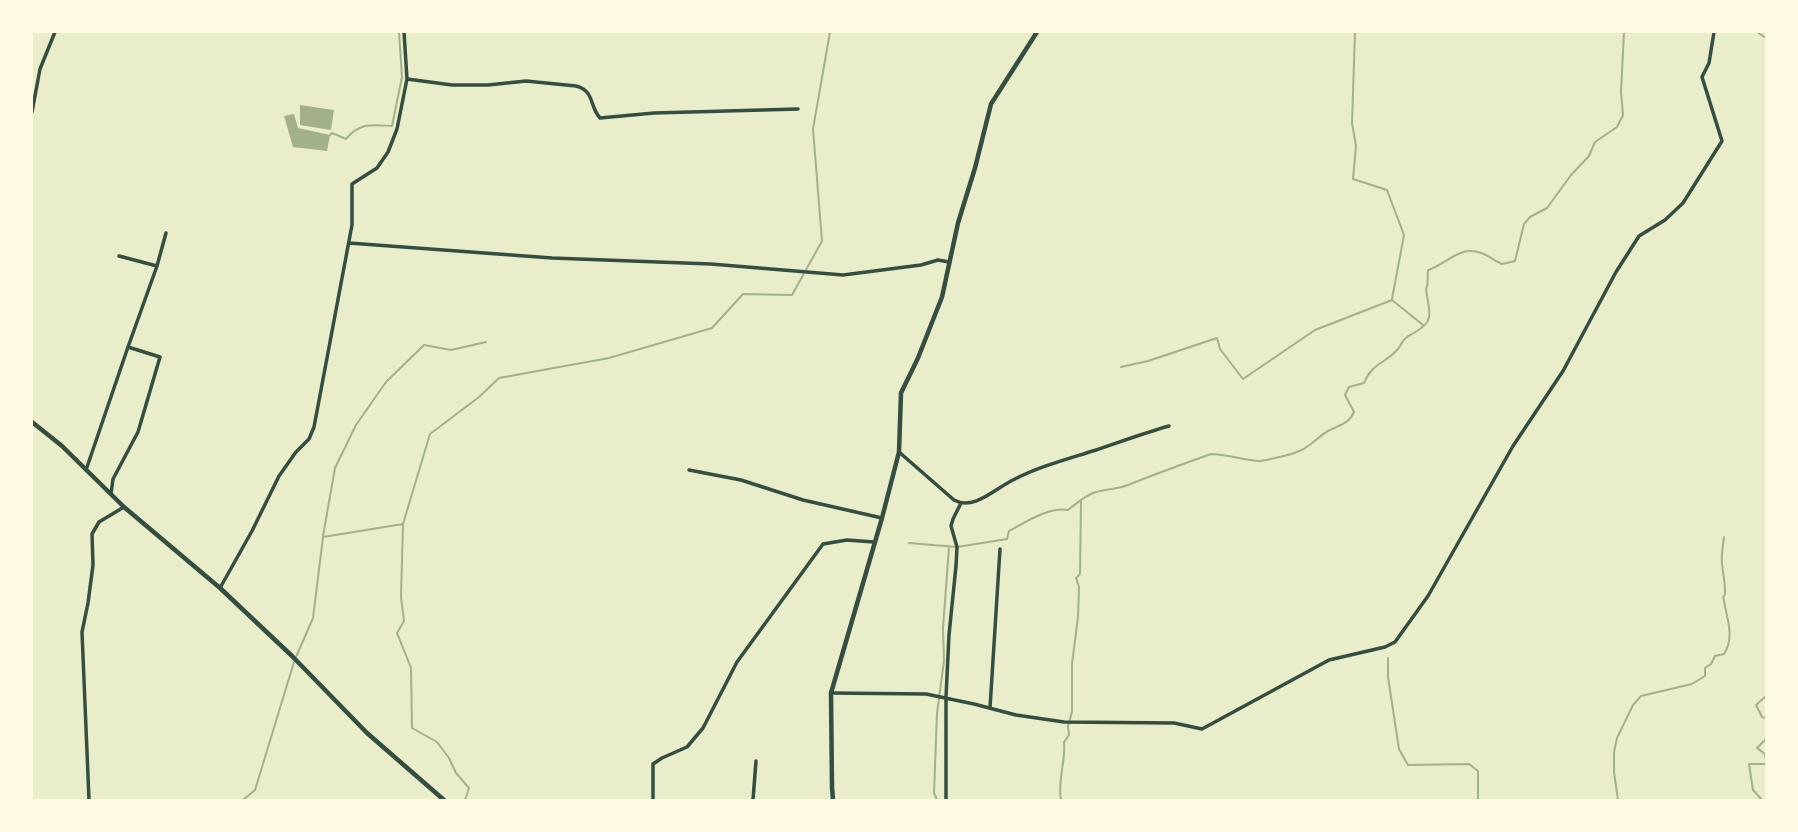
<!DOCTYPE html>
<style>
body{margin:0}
#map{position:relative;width:1798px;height:832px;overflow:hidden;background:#e9edc9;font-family:Spectral,serif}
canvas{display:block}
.frame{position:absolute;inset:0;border:33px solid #fefae0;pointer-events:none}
</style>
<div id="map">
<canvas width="1798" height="832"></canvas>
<div class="frame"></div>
</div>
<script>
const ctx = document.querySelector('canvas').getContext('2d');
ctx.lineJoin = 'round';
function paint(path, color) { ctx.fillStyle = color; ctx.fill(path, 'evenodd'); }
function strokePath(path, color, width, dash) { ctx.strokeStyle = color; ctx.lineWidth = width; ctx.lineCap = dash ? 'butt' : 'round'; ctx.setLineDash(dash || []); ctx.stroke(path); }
const water = new Path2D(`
 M300,105l34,5 -3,20 -31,-5z
 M294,114l4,14 32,7 -3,16 -34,-4 -9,-31z`);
const stream = new Path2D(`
 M1355,32l-3,91 4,23 -3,33 34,11 17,45 -12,64
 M1757,32l9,6
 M330,135l2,-2 14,6c14,-17 26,-14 46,-13l10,-49 -3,-45
 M1121,367l27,-6 69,-23 3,11 23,30 72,-49 77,-30 31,25
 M403,524l-2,73 3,24 -7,12 14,35 1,60 25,14 12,16 7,15 13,15 -4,12
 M323,536l12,-68 21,-43 30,-43 38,-37 27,5 35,-8
 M909,543l48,4 50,-8 2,-8c17,-9 39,-24 59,-21 8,-6 17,-15 28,-18 10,-3 22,-3 32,-7 27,-11 55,-21 83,-31 17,0 33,7 49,7 8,-1 29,-6 37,-9 13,-4 20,-15 31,-21 11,-6 21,-7 26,-19l-9,-17 4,-8 15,-4c8,-20 22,-20 34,-34 4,-5 4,-9 9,-12 29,-16 23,-19 19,-48 3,-5 1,-13 2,-19 19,-6 31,-25 53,-17 7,2 14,8 21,11l13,-3 9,-37 6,-7 17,-9 24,-33 18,-19 6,-14 22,-15 6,-12 -2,-23 3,-60
 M296,657l17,-39 10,-81 80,-13 27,-90 49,-37 20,-19 110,-20 103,-30 31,-34 49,1 30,-54 -9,-112 17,-97
 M1388,658v19l11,72 9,16 61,-1 9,7v29
 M1766,696l-10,9 6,12 4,1
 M1766,739l-9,9 8,6 1,6
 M243,800l12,-10 39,-128
 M937,800l-3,-7 3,-80 7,-52 -1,-33 6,-81
 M1061,800c-4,-19 5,-38 3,-58l5,-7 -1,-9 4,-14v-48l6,-47 1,-30 -3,-9 4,-4 1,-73
 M1618,800l-4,-28v-20l3,-14 16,-33 8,-9 51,-12 13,-8v-8l6,-4 4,-8 9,-2c11,-17 3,-35 0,-53 -2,-10 1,0 1,-10 0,-9 -2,-18 -3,-27 -1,-9 1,-19 2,-27
 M1762,800l-9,-10 -4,-26h17`);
const minor = new Path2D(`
 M407,79l45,6h36l38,-4 50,5c19,5 13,20 24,32l54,-5 144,-4
 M32,112l8,-43 15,-37
 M349,243l203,15 159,6 132,11 78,-10 17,-5 11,2
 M119,256l38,10
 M899,452l55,48c20,11 42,-12 59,-20 27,-14 55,-21 83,-30 24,-8 48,-17 73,-24
 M86,470l42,-123
 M689,470l52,10 62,20 79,18
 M111,494l2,-15 25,-47 22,-75 -32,-10 29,-81 9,-33
 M220,588l32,-57 27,-55 17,-24 13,-13 5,-12 38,-202v-41l25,-16 11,-16 9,-23 10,-50 -3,-47
 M831,693l95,1 48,10 42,11 48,7 110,1 28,6 127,-69 56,-13 10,-5 33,-46 85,-150 50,-75 53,-99 23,-36 26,-16 18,-17 39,-62 -20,-64 7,-14 5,-31
 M990,708l10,-159
 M89,800l-7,-168 6,-29 5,-38 -1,-31 7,-12 25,-15
 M653,800v-36l9,-6 25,-11 16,-19 34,-66 86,-118 24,-4 27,2
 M753,800l3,-39
 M946,800v-103l3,-62 7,-69 1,-19 -6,-21 2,-7 8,-16`);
const tertiary = new Path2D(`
 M32,422l30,24 62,61 96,81 72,68 75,77 77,67
 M833,800l-1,-13 -1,-94 51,-175 17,-66 2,-59 17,-35 24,-61 16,-74 17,-55 16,-64 46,-72`);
paint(water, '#a3b18a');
strokePath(stream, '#a3b18a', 2);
strokePath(minor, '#344e41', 3.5);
strokePath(tertiary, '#344e41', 4.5);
</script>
